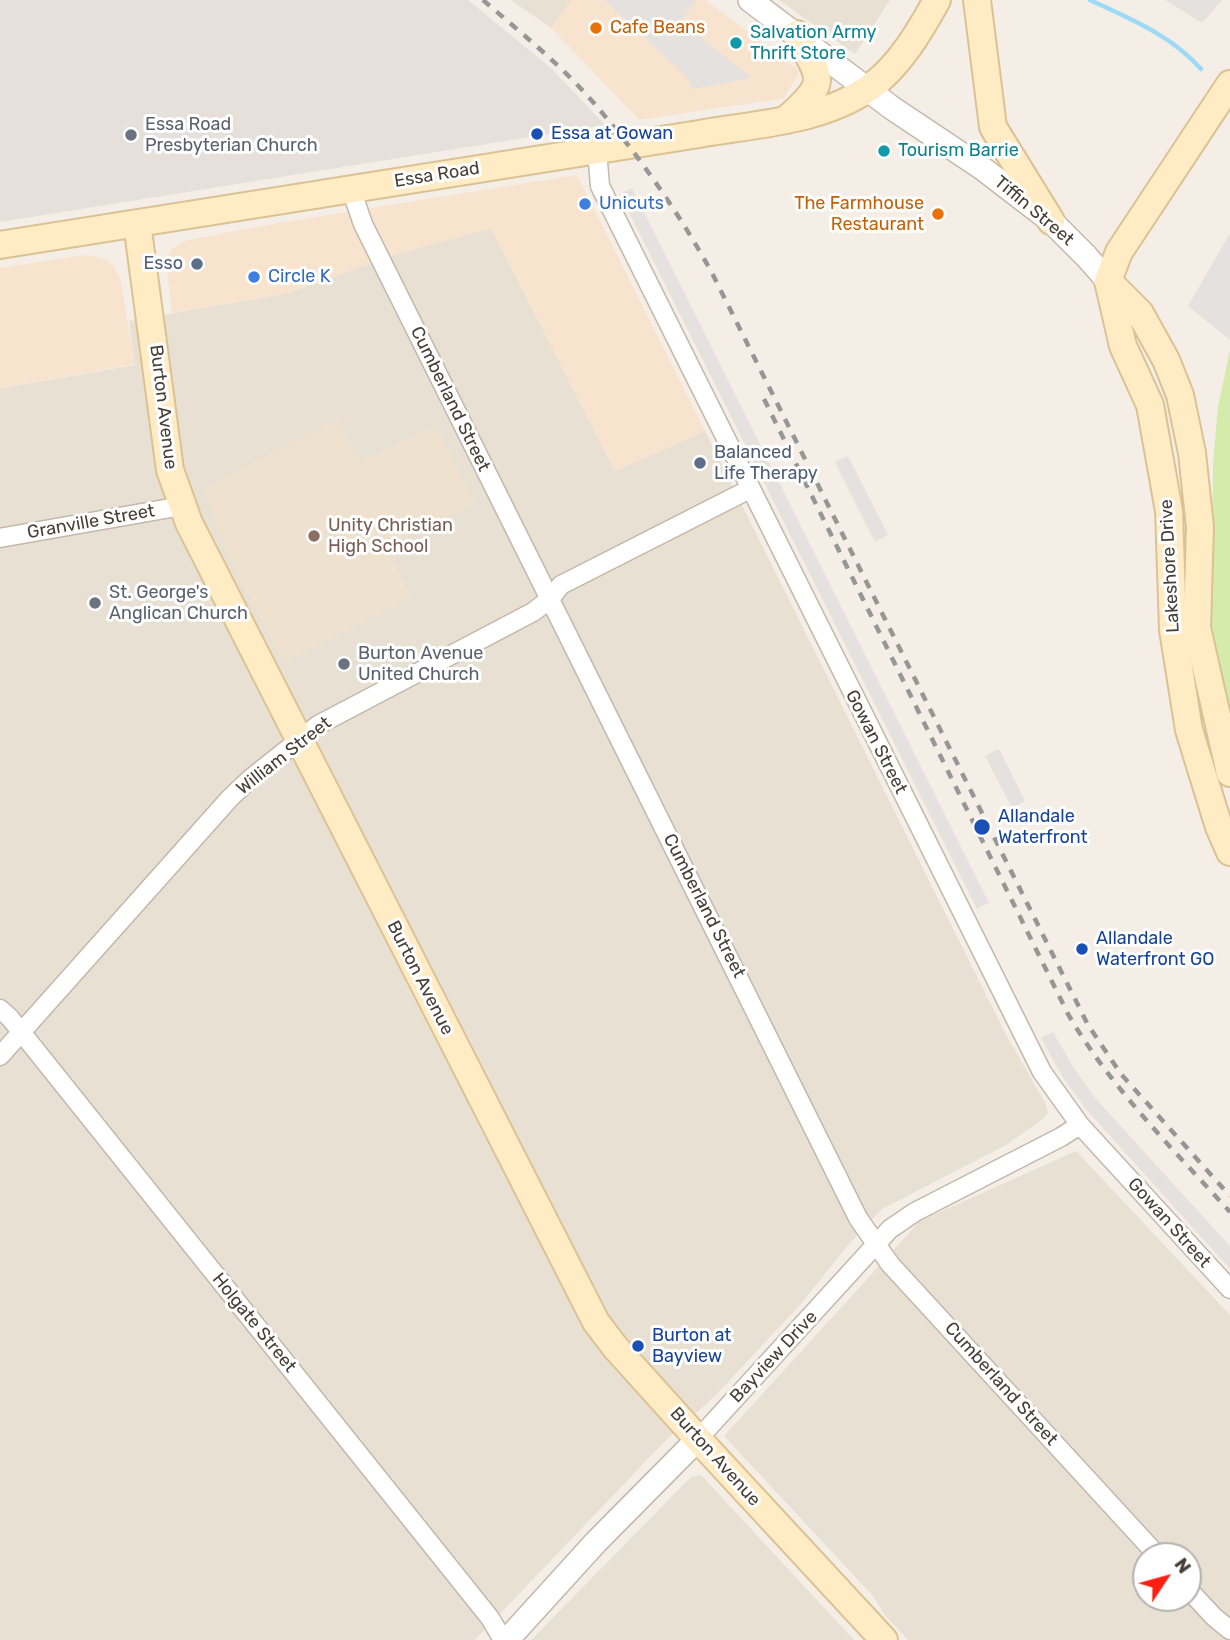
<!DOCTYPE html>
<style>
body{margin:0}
#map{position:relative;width:1230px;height:1640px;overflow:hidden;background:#f4eee6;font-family:Rubik,sans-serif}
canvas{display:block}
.north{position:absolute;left:1132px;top:1542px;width:70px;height:70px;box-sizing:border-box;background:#fff;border:2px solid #b5b2ae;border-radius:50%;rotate:54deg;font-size:19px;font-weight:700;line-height:28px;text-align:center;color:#473e35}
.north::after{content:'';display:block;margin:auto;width:24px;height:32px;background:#ff1f12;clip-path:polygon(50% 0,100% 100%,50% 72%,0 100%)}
</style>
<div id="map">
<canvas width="1230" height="1640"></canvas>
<div class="north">N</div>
</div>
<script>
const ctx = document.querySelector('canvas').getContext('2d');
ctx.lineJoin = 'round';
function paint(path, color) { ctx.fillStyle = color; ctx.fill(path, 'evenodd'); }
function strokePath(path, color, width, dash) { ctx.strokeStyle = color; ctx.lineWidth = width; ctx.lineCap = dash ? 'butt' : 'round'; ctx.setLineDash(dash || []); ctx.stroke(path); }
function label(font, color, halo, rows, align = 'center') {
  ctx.font = font + ' Rubik,sans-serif'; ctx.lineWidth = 6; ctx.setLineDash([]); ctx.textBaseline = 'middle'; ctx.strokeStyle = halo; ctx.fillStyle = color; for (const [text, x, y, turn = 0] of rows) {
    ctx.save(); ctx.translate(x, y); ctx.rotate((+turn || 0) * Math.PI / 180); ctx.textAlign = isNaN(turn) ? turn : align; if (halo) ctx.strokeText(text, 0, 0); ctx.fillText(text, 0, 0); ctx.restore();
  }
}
const residential = new Path2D(`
 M511,0h61l-21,28z
 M779,0h111l-35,54z
 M491,228l124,243 90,-40 301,604 40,69 2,9 -6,7 -36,25 -124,64 -33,35 -50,62 -84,90 -50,45 -190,199h-475v-1252l135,-23 -6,-44 159,-28 105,-38z
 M1076,1151l154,164v325h-322l-24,-26 -10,-17 -150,-161 196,-215zM1146,1556h42v42h-42z
 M701,1475l153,165h-323l160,-163z`);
const commercial = new Path2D(`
 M572,0h133l95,71 -16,27 -145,22 -88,-92z
 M577,175l128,256 -90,40 -124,-243 -98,27 -105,38 -116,20 -6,-55 8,-11 9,-6 95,-18z
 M86,255l19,4 9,8 6,11 15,86 -135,24v-120z`);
const industrial = new Path2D(`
 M0,0h468l83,68 54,57 -605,97z`);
const education = new Path2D(`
 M337,419l23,44 75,-38 40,79 -89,42 26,52 -128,65 -48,-91 -20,-46 -11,-38z`);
const green = new Path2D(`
 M1230,350v373l-19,-67 2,-193 5,-56z`);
const parking = new Path2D(`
 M604,0h92l-15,22 71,56 -60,11 -4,-11z
 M1165,0h57l-20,23z
 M632,188l357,715 -12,6 -357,-715z
 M1230,233v107l-42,-34z
 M848,456l40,79 -13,7 -40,-80z
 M999,749l26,52 -13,7 -27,-52z
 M1053,1032l21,36 22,31 134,147v23l-145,-161 -23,-32 -21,-38z`);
const stream = new Path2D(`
 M1090,0c40,19 81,35 111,69`);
const minor = new Path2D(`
 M597,150l3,36 442,886 38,53 150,164
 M351,189l12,35 495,994 32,46 268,292
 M0,538l182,-32
 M0,1009l10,9 480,600 13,22
 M0,1056l230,-258 20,-19 68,-54 215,-113 17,-13 11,-14 189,-96
 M698,1439l192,-210 25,-17 146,-75 19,-12
 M1188,1589l26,28 16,13`);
const tertiary = new Path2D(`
 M750,0l142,108 90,60 69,53 35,35 22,25
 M507,1640l89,-98 102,-103`);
const secondary = new Path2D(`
 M977,0l16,127 58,94
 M1230,84l-111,168 -11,29 15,65 27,59 19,106 4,119 16,100 30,97 11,25
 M789,117c41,-37 31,-38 8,-83
 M137,223l33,247 19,53 407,799 19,25 83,92 186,201
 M0,245l699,-111c55,-10 122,-12 170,-46 30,-21 51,-57 68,-88
 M1108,281l32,32 26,47 14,35 12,58 8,74 -3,101 33,145`);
const rail = new Path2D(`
 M483,0c37,32 77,64 110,102 45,52 86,111 119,171l376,752 33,49 109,122
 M764,399l304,615c43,74 105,135 162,198`);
const markers = [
 [596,28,7,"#e8710a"],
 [736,43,7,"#0f9aa8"],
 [537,134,7,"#1a4fb4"],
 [131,135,7,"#6b7280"],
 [884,151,7,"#0f9aa8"],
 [585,204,7,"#3f7fe0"],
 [938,214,7,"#e8710a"],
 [197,264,7,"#5c6f8a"],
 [254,277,7,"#3f7fe0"],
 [700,463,7,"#5c6f8a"],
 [314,536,7,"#8d6e63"],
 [95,603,7,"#6b7280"],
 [344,664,7,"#6b7280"],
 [982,827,9,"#1a4fb4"],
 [1082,949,7,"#1a4fb4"],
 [638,1346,7,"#1a4fb4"]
];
const foodNames = [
 ["Cafe Beans",610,28],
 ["The Farmhouse",924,204,"right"],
 ["Restaurant",924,225,"right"]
];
const cultureNames = [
 ["Salvation Army",750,33],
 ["Thrift Store",750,54],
 ["Tourism Barrie",898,151]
];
const worshipNames = [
 ["Essa Road",145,125],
 ["Presbyterian Church",145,146],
 ["St. George's",109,593],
 ["Anglican Church",109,614],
 ["Burton Avenue",358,654],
 ["United Church",358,675]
];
const transitNames = [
 ["Essa at Gowan",551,134],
 ["Allandale",998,817],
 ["Waterfront",998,838],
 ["Allandale",1096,939],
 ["Waterfront GO",1096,960],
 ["Burton at",652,1336],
 ["Bayview",652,1357]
];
const streetNames = [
 ["Essa Road",437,175,-9],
 ["Tiffin Street",1034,211,40],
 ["Cumberland Street",450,399,64],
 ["Burton Avenue",163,407,83],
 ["Granville Street",91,522,-10],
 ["Lakeshore Drive",1170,566,-93],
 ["Gowan Street",876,742,63],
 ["William Street",284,756,-38],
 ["Cumberland Street",704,906,63],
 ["Burton Avenue",420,978,63],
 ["Gowan Street",1169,1223,48],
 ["Holgate Street",254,1323,51],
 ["Bayview Drive",774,1357,-47],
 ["Cumberland Street",1001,1384,48],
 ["Burton Avenue",715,1457,48]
];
const shopNames = [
 ["Unicuts",599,204],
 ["Circle K",268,277]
];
const serviceNames = [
 ["Esso",183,264],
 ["Balanced",714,453,"left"],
 ["Life Therapy",714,474,"left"]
];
const educationNames = [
 ["Unity Christian",328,526],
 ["High School",328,547]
];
paint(residential, '#e8e0d3');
paint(commercial, '#f8e3cf');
paint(industrial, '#e6e0db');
paint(education, '#eee2cf');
paint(green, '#d5ebab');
paint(parking, '#e5e1de');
strokePath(stream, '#9ddaf5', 4.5);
strokePath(minor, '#c3b8ab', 21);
strokePath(tertiary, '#c3b8ab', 26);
strokePath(secondary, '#dbc294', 30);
strokePath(minor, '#fff', 18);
strokePath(tertiary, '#fff', 23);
strokePath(secondary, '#ffecc5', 26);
strokePath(rail, '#969696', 4.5, [9, 9]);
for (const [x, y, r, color] of markers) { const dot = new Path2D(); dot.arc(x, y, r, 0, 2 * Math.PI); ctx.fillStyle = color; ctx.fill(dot); strokePath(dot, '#fff', 2.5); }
label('18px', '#c56008', '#fff', foodNames, 'left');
label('18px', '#0d838f', '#fff', cultureNames, 'left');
label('18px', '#5b616d', '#fff', worshipNames, 'left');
label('18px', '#164399', '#fff', transitNames, 'left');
label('18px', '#473e35', '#fff', streetNames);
label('18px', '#366cbe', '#fff', shopNames, 'left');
label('18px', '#4e5e75', '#fff', serviceNames, 'right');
label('18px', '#785e54', '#fff', educationNames, 'left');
</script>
